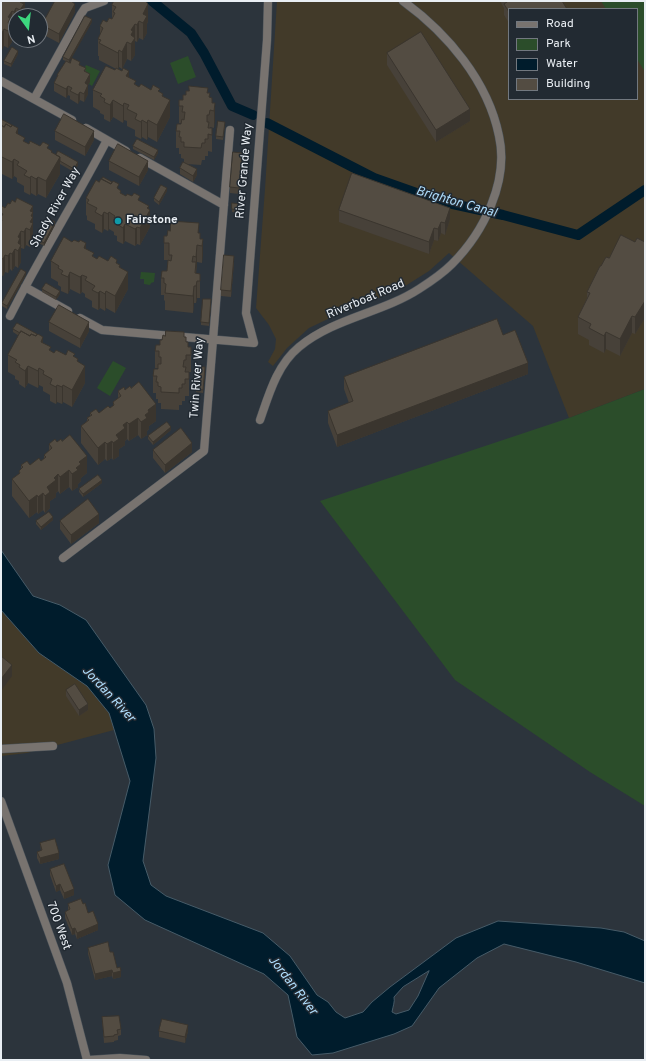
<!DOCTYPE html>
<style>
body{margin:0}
#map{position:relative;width:646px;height:1061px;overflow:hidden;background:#2c343c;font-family:Overpass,sans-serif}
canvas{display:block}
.frame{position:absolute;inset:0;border:2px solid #e9eef3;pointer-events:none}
.legend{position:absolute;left:508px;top:8px;width:130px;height:92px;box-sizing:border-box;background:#222a32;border:1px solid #72787f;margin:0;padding:5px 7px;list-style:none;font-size:12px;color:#e9eef3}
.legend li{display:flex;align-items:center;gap:8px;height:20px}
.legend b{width:20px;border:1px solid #72787f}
.north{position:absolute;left:8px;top:8px;width:40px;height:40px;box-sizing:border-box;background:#222a32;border:1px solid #72787f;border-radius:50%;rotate:165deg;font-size:11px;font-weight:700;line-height:16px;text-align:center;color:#e9eef3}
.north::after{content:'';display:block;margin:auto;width:14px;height:18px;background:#3cd77e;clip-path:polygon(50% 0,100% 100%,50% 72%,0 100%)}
</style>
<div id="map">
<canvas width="646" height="1061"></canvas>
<div class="frame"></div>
<ul class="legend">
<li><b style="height:5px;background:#78736f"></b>Road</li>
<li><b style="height:11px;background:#2b4d2a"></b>Park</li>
<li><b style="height:11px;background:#001c2c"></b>Water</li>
<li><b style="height:11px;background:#534c42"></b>Building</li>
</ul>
<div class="north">N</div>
</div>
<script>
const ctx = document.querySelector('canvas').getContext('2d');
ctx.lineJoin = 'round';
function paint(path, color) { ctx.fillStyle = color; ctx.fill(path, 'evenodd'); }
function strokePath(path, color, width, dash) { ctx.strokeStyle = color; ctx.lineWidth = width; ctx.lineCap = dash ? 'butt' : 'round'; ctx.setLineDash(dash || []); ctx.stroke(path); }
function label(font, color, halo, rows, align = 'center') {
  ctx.font = font + ' Overpass,sans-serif'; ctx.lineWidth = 3; ctx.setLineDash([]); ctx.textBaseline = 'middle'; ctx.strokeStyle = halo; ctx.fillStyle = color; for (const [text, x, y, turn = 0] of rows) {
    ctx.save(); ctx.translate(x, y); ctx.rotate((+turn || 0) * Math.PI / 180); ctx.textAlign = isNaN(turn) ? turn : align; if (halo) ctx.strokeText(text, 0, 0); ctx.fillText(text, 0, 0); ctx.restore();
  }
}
const commercial = new Path2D(`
 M277,1h326l5,8h-99v90h128v-44l8,12v322l-76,29 -36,-92 -84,-73 -20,18 -27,17 -72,30 -21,10 -22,20 -14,18 -5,-4 7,-13 1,-10 -7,-14 -13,-17 9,-119z
 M1,610l38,43 48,33 22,27 5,17 -87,23 -26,3z`);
const green = new Path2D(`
 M601,1h44v71l-8,-13v-50h-31z
 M188,56l8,21 -18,7 -8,-21z
 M86,65l14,6 -8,15 -3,-2 1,-2 -5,-2 -3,-7z
 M141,272l14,1 -1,9 -3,1 -1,2 -6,-1v-5h-4z
 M113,361l13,7 -16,28 -13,-8z
 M645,389v417l-55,-34 -135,-92 -135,-179 249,-83z`);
const water = new Path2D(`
 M1,550l32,46 27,9 26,15 60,85 8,24 2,29 -13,103 8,24 15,11 97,37 27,23 27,39 11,7 8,10 9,6 18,-6 9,-10 18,-15 66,-49 42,-17 103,7 23,4 21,9v42l-69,-21 -72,-18 -27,14 -38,30 -27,38 -18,8 -61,19 -21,2 -15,-18 -9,-42 -24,-21 -119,-54 -30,-25 -7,-30 22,-84 -21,-68 -22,-27 -48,-33 -38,-43zM429,971l-11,25 -9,14 -13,4 -4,-2c1,-6 3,-10 2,-15l9,-10z`);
const canal = new Path2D(`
 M152,1l39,32 13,20 28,53 21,9
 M267,123l107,55 65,23 64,14 75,20 67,-45`);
const minor = new Path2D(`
 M1,81l71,39
 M34,99l47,-85 4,-6 19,-7
 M86,128l40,23
 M140,158l84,47
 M25,287l43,24
 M10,316c30,-60 66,-116 97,-176
 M80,318l22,12 152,13 -8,-30 21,-273 1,-39
 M260,420c9,-26 17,-55 39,-73 35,-29 83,-34 120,-58 11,-7 23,-15 33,-25 32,-32 57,-83 47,-128 -11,-55 -52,-103 -96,-135
 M63,558l141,-107 26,-321
 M1,749l52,-3
 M1,801l66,182 20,77
 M89,1060l31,-2 26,2`);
const wall = new Path2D(`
 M1,1h24v7l-1,3v5h-8v9l-2,4 -2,-1v14l-4,6 -4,-2z
 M147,1l1,20 -1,3v9l-4,7 -4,-2 -2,4 -2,-1v14l-4,6 -4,-2 -5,10 -3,-2 -1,2 11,9 7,7 3,2 21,5 3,4 7,21 -13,25 -9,-5 -1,3 -5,-3 -1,2 -6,-3v-6l-8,-4v-5l-3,-1 -1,3 -10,-6 -3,5 -6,-3v-4l-4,-2v-2l-7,-4v-17l22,-20 1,-1 -17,-9v-4h-1v-17l2,-4v-9l12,-7v-14z
 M500,1h62l-53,8v14l-5,-8v-7z
 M75,12l-16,31 -17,-9v-9z
 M92,22l-23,40 11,3 6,6 4,11 -2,3v9l-4,8 -4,-2 -2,4 -8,-5v-3l-2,-1 -2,3 -12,-7v-8l3,-6v-2l9,-14 -3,-1v-3z
 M387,53l83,68 -34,21 -49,-77z
 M18,54l-7,13 -7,-3v-3z
 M208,93l4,10h3l-1,25 -4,-1v1h2v24l-4,-1v5h-3v4h-3l-1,5 -14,-1 10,11 -4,7 -13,-8v-6l4,-6v-3l-3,-1v-4h-2v-6h-3v-17l5,-7v-1h-2v-17l7,-11z
 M1,119l17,15 7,8 4,2 20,5 3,4 26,12 -4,7 -14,-8v10l-14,24 -8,-4 -2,2 -5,-3 -1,2 -6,-3v-6l-7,-4v-4l-3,-2 -2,3 -10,-5z
 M225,124l-2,16 -7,-1v-3z
 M55,131l39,9 -9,16 -30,-16z
 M133,146l25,7 -4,7 -21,-11z
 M242,159l-3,35 -9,-1v-6z
 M109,161l39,9 -9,16 -30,-16z
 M99,182l20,7 2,4 5,3 14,5 9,8 1,18 -10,18 -3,-1 -2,2 -10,-5 -2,3 -6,-3v-5l-3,-1v-3l-5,-3 -1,2 -4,-2 -2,4 -7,-4v-5l-8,-4v-4l-1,-1v-17z
 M167,191l-8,14 -5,-4v-3z
 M15,202l18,4v34l-3,7 -4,-2 -2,4 -3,-1v14l-3,6 -3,-2 -3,5 -2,-2 -2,4 -3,-1 -2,4 -2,-1v-67h4z
 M232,203l7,1 -1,9 -6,-1z
 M339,210l111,9 -5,16 -4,-2 -3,8 -4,-1 -5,14 -90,-32z
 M55,225l-11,21 -7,-4v-3z
 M199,233l1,6h3l-1,24 -5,-1 -1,12h4v24h-3l-1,5h-2l-1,10 -28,-3v-9l-1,-1v-5h-3v-17l6,-7 2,-11h-5v-17l3,-7z
 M72,242h7l15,15 3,2 20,4 3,5 8,21 -13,24 -9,-5 -1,3 -5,-3 -2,2 -6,-3v-6l-7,-4v-3l-3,-2 -2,2 -10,-5 -2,5 -7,-3v-4l-3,-2v-3l-7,-4v-17z
 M635,242h10v76l-10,16 -3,-1 -12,23 -14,-7 -2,4 -15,-8v-5l-11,-6v-17l9,-19v-6l22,-34z
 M234,262l-3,35 -10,-1v-6z
 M26,275l-19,34 -5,-3v-3z
 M42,289l18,5 -4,6 -14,-8z
 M211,302l-2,24 -8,-1v-3z
 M49,322l40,9 -9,17 -31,-17z
 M13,329l30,14 8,8 3,2 21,4 3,5 7,21 -13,24 -9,-5 -1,2 -5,-2 -1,2 -6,-3v-6l-7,-4v-4l-4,-2 -1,3 -10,-5 -3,5 -6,-4v-3l-4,-2v-3l-7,-4v-17l11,-19 -6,-4z
 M184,337l4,10h3v25h-5h3v24h-4v5h-3v4h-3v5l-18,-1v-6h-3v-4h-2v-6h-3v-17l5,-7v-1h-3v-17l5,-6 2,-5z
 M205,370l-2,23 -7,-1v-3z
 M528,374l-191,73 -9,-24v-12l21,-8 -5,-14v-12z
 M125,390l31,31 -7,5v3l-2,2v4l-6,4 -3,-4 -9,6 -2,-2 -2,2v4l-6,4v7l-6,4 -1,-2 -5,3 -2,-2 -7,6 -17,-22v-17l6,-5v-3l3,-2v-3h9l11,-5 3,-2v-4l5,-4v-7z
 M171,430l-18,15 -5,-6v-3z
 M57,442l30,31 -6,5v3l-3,3v3l-6,4 -3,-4 -9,7 -2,-3 -2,2v4l-6,4v7l-5,5 -2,-3 -5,4 -1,-2 -8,6 -17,-22v-17l7,-5v-3l2,-2v-4h9l11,-4 3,-2v-4l5,-4v-7z
 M153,450l39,2 -27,21 -12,-15z
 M102,483l-19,14 -4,-5v-3z
 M53,520l-12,10 -5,-6v-3z
 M60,521l39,2 -28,21 -11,-15z
 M66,690l22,20 -9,6 -13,-20z
 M40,843l19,16 -19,5 -3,-6v-6l4,-1z
 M50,869l24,26 -10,4 -4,-9 -4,2 -6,-17z
 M68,904h15l15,26 -21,9 -2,-5 -3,1 -7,-17v-6l3,-2z
 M88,948l22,4 11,25 -8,2 -1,-3 -17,4 -7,-26z
 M102,1017l19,12v6l-3,1v4l-4,1v1l-10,1z
 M159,1031h29l-3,12 -26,-6z`);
const shadedWall = new Path2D(`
 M20,1h5v7l-1,3v5h-4z
 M146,1h1v5l1,-2v17l-1,3v9l-4,7v-26z
 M75,4v8l-16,31v-9z
 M16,8v17l-2,4v-17z
 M12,11v31l-4,6v-31z
 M92,19v3l-23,41v-3z
 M139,21v17l-2,4v-17z
 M135,24v31l-4,6v-31z
 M4,29v17l-3,6v-17z
 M127,42v17l-5,10v-17z
 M119,50v17l-1,3v-17z
 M18,51v3l-7,13v-3z
 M129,71v17l-3,-12z
 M90,74v8l-2,3v9l-4,8 1,-19z
 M68,86v9l-2,3v-9z
 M80,92v8l-2,4v-9z
 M113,100v17l-3,5v-17z
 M170,100v17l-13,25v-17z
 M124,103v17l-1,3v-17z
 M215,103v17l-1,8v-17z
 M470,109v12l-34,21v-12z
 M142,120v17l-1,2v-17z
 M148,120v17l-1,3v-17z
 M17,128h1v17l-4,-7z
 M94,131v9l-9,16v-9z
 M158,150v3l-4,7v-3z
 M242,153v6l-3,35v-6z
 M2,157v17l-1,2v-17z
 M60,157v17l-14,24v-17z
 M14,159v17l-2,3v-17z
 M148,161v9l-9,16v-9z
 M78,162v3l-4,7v-3z
 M197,169v6l-4,7v-6z
 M31,176v17l-1,2v-17z
 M38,177v17l-2,2v-17z
 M167,188v3l-8,14v-3z
 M33,206v34l-3,7v-36z
 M149,206v7l1,-3v17l-10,18v-17z
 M450,208v11l-5,16v-12z
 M104,212v17l-2,4v-17z
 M109,212v17l-1,2v-17z
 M55,222v3l-11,21v-3z
 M441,222v11l-3,8v-12z
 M125,224v17l-2,3v-16z
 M137,227v17l-2,2v-17z
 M26,228v17l-2,4v-17z
 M434,228v12l-5,14v-12z
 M21,231v31l-3,6v-31z
 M203,239v17l-1,7v-17z
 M86,243v17l-2,-12z
 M197,245v17l-1,12v-17z
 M15,249v17l-3,5v-17z
 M10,253v16l-2,4v-17z
 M5,255v17l-2,4v-17z
 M234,256v6l-3,35v-6z
 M26,272v3l-19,34v-3z
 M70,272v17l-2,5v-17z
 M128,272v17l-13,24v-17z
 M82,275v17l-2,2v-17z
 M197,281v17l-1,5v-17z
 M194,286v17l-1,10v-17z
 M60,291v3l-4,6v-3z
 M100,291v17l-2,2v-17z
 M106,291v17l-1,3v-17z
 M645,301v17l-10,16v-17z
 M632,316v17l-12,23v-17z
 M89,322v9l-9,17v-9z
 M606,332v17l-2,4v-17z
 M43,337v17l-2,-12z
 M528,363v11l-191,73v-12z
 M28,366v17l-3,5v-17z
 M85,366v17l-13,24v-17z
 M39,368v17l-1,3v-17z
 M57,385v17l-1,2v-17z
 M63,385v17l-1,2v-17z
 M156,404v17l-7,5v3l-2,2v4l-6,4v-17l7,-12z
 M138,418v17l-9,6v-17z
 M127,422v17l-2,2v4l-6,4v7l-6,4v-17l3,-8 7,-10z
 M171,427v3l-18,15v-3z
 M112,441v17l-5,3v-17z
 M105,442v17l-7,6v-17z
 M192,443v9l-27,21v-8z
 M87,456v17l-6,5v3l-3,3v3l-6,4v-17l7,-12z
 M69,470v17l-9,7v-17z
 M58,474v17l-2,2v4l-6,4v7l-5,5v-17l2,-9 7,-9z
 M102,480v3l-19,14v-3z
 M43,493v17l-5,4v-17z
 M37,495v17l-8,6v-17z
 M99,514v9l-28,21v-9z
 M53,517v3l-12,10v-3z
 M12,665v11l-11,15v-12z
 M88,704v6l-9,6v-6z
 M59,853v6l-19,5v-6z
 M60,884v6l-4,2v-6z
 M74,889v6l-10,4v-6z
 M98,924v6l-21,9v-6z
 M75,928v6l-3,1v-6z
 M112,970v6l-17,4v-6z
 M121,971v6l-8,2v-6z
 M188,1025v6l-3,12v-6z`);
const building = new Path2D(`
 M1,1h19v1l4,2 -4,6 -4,-2 -2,4 -2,-1 -4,6 2,1 -2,5 4,2 -4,6 -4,-2 -3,6z
 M55,1h16l4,3 -16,30 -17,-9z
 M114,1h32v1l2,2 -5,10 4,2 -4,7 -4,-2 -2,4 -2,-1 -4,6 2,1 -2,4 4,3 -4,6 -4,-2 -5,10 -3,-2 -1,3 -19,-10 2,-3 -3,-1 5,-11 -3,-2 3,-6 4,2 2,-4 3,1 3,-6 -2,-1 3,-5 -4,-2z
 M507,1h55l5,8h-58v3l-5,-8 3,-2z
 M85,16l7,3 -23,41 -6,-3z
 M421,32l49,77 -34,21 -49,-77z
 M12,47l6,4 -7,13 -7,-3z
 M72,58l8,4 -1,3 7,3 -2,3 6,3 -5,9 3,2 -4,9 -4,-2 -2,3 -8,-4 2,-3 -4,-2 -2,3 -12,-6 4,-8h-1l9,-14 4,2z
 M106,66l9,4 1,-2 6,3 1,-3 6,3 -3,5 10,5 -2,3 5,3 2,-3 10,6 2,-5 7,4 -2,2 5,3 -1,2 8,4 -13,25 -9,-5 -1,3 -5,-3 -1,2 -6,-3 2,-5 -10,-5 2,-4 -5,-2 -1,3 -10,-6 -3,5 -6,-3 1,-3 -5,-3 2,-2 -9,-4z
 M189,86l19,2 -1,5h3l-1,4 3,1v5h3l-1,8 -4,-1 -1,5h-2v7h2l-1,6h4v7l-4,-1v5h-3v4h-3l-1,5 -17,-1v-5h-3v-5h-2l1,-6h-4l1,-7h4l1,-5 2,1 1,-8h-3l1,-6h-4v-6h4v-5h3v-4h3z
 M64,114l30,17 -9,16 -30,-16z
 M1,119l11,6 -1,2 -5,-3 -2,3 -3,-2z
 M218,121l7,1 -2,15 -7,-1z
 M6,124l5,3 1,-2 6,3 -2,5 9,5 -2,3 6,3 1,-3 10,5 3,-4 6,3 -2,3 5,3 -1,1 9,5 -14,24 -8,-4 -2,2 -5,-3 -1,2 -6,-3 3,-4 -10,-6 2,-3 -5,-3 -2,3 -10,-5 -1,2v-34l3,2z
 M137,139l21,11 -4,7 -21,-11z
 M118,144l30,17 -9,16 -30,-16z
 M58,151l20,11 -4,7 -14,-8v-4l-4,-2z
 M233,152l9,1 -3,35 -9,-1z
 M183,162l14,7 -4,7 -13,-8z
 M352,173l98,35 -5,15 -4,-1 -3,7 -4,-1 -5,14 -90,-32z
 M103,177l9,5 -1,2 -9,-5z
 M101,179l10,5 2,-3 6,3 -2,4 4,3 -1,2 6,3 1,-2 5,2 2,-3 6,3 -2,4 11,6 -2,2 3,2 -10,18 -3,-1 -2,2 -10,-5 -2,4 -6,-4 2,-4 -5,-2 1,-2 -6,-4 -1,2 -4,-2 -2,4 -7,-4 2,-4 -10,-5 2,-3 -3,-2 10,-18 3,2z
 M161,185l6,3 -8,14 -5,-4z
 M17,198l16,8 -3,5 3,1 -2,4 2,1 -3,5 3,1 -3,7 -4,-2 -2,4 -3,-1 -3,6 2,1 -2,5 3,2 -3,6 -3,-2 -3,5 -2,-1 -2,3 -3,-1 -2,4 -2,-1v-36l1,-2 -1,-1v-2l2,-3 -2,-1v-5l1,-2 3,2 3,-5 2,1 2,-4 3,2z
 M232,203l7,1 -1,6 -6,-1z
 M49,218l6,4 -11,21 -7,-4z
 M171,221l28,2 -1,10h2v6h3l-1,7 -5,-1 -1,12 -3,-1 -1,6h4l-1,11 5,1v7h-3l-1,5h-2l-1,10 -28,-3 1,-9 -2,-1v-5h-3l1,-7h5l1,-11 3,1 1,-6h-3v-12h-5v-7h3l1,-6 2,1z
 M621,235l14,7 2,-4 8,4v59l-10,16 -3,-1 -12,23 -14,-7 -2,4 -15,-8 2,-4 -13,-7 12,-24 -3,-1 13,-26h1l5,-9 3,1z
 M64,237l8,5 2,-2 5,2 1,-2 6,3 -2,5 10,5 -2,3 5,3 2,-3 9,5 3,-5 6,4 -1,3 4,2 -1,2 9,5 -13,24 -9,-5 -1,3 -5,-3 -2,2 -6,-3 3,-4 -10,-6 2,-3 -5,-2 -2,2 -10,-5 -2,5 -7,-3 2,-3 -5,-3 1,-2 -8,-5z
 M224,255l10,1 -3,35 -10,-1z
 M21,269l5,3 -19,34 -5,-3z
 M46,283l14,8 -4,6 -14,-8z
 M203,299h8l-2,24 -8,-1z
 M59,305l30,17 -9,17 -31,-17z
 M497,319l6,16 12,-5 13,33 -191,72 -9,-24 25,-10 -9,-24z
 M17,323l20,11 -1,2 -5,-2 -1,2 -9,-5 -1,2 -7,-4z
 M21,331l9,5 1,-2 5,2 2,-2 5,3 -2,5 10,5 -2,3 5,3 2,-3 10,5 2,-5 7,4 -2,2 5,3 -1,2 8,5 -13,24 -9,-5 -1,2 -5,-2 -1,2 -6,-3 2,-5 -9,-5 1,-3 -5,-3 -1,3 -10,-5 -3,5 -6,-4 1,-2 -5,-3 2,-2 -9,-5z
 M166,331l18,1v5h2v5h2v5h3v8h-5v5h-2l-1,7h3l-1,5h4v7h-4v5h-3v4h-3v5l-18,-1v-5l-3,-1v-4h-2l1,-6h-4l1,-7h4v-5h3v-7h-2v-6h-4l1,-6h4v-5h2l1,-5 2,1z
 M198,366l7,1 -2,23 -7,-1z
 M139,382l17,22 -8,6 1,2 -4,3 2,3 -6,4 -3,-4 -9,6 -2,-2 -4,3 2,3 -9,7 3,4 -6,4 -1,-2 -5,3 -2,-2 -7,6 -17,-22 8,-6 -2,-2 5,-3 -2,-2 6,-4 3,4 9,-7 2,2 4,-3 -1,-3 8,-6 -3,-5 6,-4 1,3 5,-4 1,2z
 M167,422l4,5 -18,15 -5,-6z
 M181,428l11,15 -27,22 -12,-15z
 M70,435l17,21 -8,6 2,2 -5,4 2,2 -6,4 -3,-4 -9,7 -2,-3 -4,4 2,2 -9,7 3,5 -5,4 -2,-3 -5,4 -1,-2 -8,6 -17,-22 8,-6 -1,-2 4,-4 -2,-2 6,-4 3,4 9,-7 2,3 5,-4 -2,-2 8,-7 -3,-4 6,-5 2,3 4,-3 1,2z
 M98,475l4,5 -19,14 -4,-5z
 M88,499l11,15 -28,21 -11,-14z
 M49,512l4,5 -12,10 -5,-6z
 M1,656l11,9 -11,14z
 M75,684l13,20 -9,6 -13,-20z
 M55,839l4,14 -19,5 -3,-6 5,-2 -2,-7z
 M64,864l10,25 -10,4 -4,-9 -4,2 -6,-17z
 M81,899l2,5 2,-1 3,10 5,-2 5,13 -21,9 -2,-5 -3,1 -7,-17 5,-3 -2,-5z
 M108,942l2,10h3l4,16 3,-1 1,4 -8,2 -1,-3 -17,4 -7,-26z
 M119,1016l2,13 -4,1 1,4 -4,1v1l-10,1 -2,-20z
 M162,1019l26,6 -3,12 -26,-6z`);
const markers = [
 [118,221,4,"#0f9aa8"]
];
const streetNames = [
 ["River Grande Way",245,171,-85],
 ["Shady River Way",56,208,-61],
 ["Riverboat Road",366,300,-23],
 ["Twin River Way",198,378,-86],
 ["700 West",58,926,70]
];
const poiNames = [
 ["Fairstone",126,221]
];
const waterNames = [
 ["Brighton Canal",456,203,16],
 ["Jordan River",108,695,47],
 ["Jordan River",292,986,52]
];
paint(commercial, '#423a29');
paint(green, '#2b4d2a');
paint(water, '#001c2c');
strokePath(water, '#465b68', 1);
strokePath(canal, '#001c2c', 10);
strokePath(minor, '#4a5259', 9);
strokePath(minor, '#78736f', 8);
paint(wall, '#474139');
paint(shadedWall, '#3a352e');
paint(building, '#534c42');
strokePath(building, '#3a352e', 1);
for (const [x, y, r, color] of markers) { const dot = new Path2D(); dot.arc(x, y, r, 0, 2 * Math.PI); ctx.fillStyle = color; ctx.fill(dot); strokePath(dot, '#222a32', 1.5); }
label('12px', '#e9eef3', '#222a32', streetNames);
label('bold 12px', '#e9eef3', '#222a32', poiNames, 'left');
label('italic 13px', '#aeddfc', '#222a32', waterNames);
</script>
